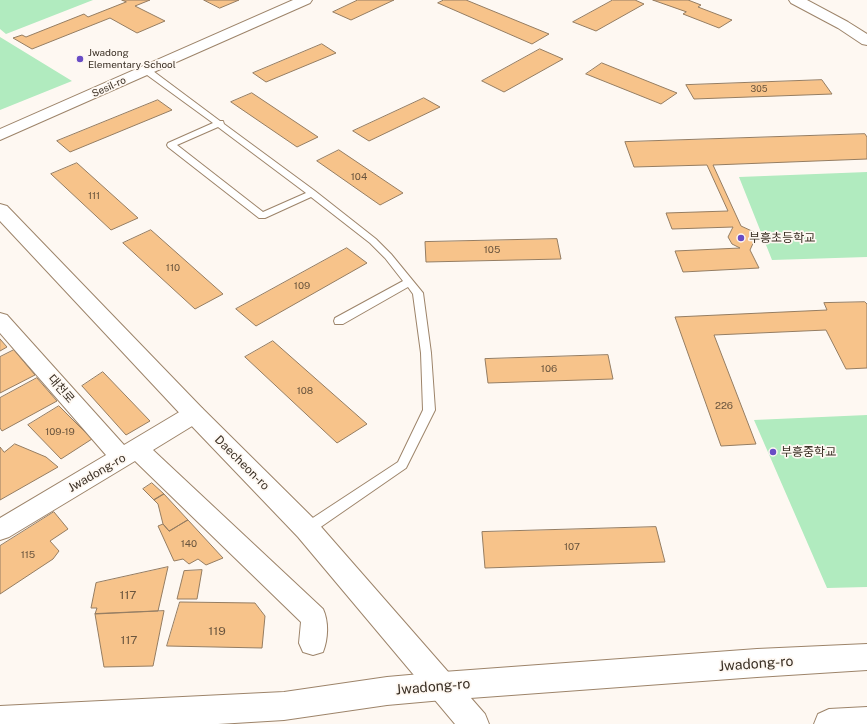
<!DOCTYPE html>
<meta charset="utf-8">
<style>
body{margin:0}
canvas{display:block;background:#fef8f2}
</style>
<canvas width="867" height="724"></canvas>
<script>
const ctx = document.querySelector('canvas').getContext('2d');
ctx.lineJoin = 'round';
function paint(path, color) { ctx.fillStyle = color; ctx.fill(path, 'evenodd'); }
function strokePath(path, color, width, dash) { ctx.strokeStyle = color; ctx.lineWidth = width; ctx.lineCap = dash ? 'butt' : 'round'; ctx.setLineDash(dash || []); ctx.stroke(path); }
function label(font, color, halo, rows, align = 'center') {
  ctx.font = font + ' "Public Sans","Noto Sans KR",sans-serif'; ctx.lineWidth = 3.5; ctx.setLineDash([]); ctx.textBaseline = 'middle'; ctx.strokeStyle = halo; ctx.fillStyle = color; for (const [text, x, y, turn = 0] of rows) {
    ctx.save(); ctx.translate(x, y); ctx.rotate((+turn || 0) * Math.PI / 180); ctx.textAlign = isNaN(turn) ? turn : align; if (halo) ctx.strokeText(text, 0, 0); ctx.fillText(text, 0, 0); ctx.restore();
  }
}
const green = new Path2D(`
 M0,0h93l-87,34 -6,-5z
 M0,37l72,44 -72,29z
 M867,172v85l-95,3 -33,-83z
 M867,415v172l-40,1 -73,-168z`);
const building = new Path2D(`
 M122,0h28l-15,6 30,15 -28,12 -27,-15 -78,31 -19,-11 9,-3 4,2 58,-23 4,3 38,-15z
 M204,0h35l-19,8z
 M358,0h36l-43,20 -18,-8z
 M444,0h22l83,34 -17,10 -94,-41z
 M613,0h22l9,4 -48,27 -23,-9z
 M653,0h35l13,5 -3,2 34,13 -13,8 -36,-14 3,-2z
 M322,44l14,9 -70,29 -13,-9z
 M540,49l23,10 -59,33 -22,-11z
 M602,63l75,30 -16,11 -75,-30z
 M822,80l10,14 -138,5 -8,-14z
 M252,93l66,44 -21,10 -66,-45z
 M424,98l16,9 -71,34 -16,-10z
 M158,100l14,10 -102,42 -13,-11z
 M865,134l2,3v22l-154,6 28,61 13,6 1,7 -5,11 9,18 -76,4 -8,-21 65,-3 -8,-4 -4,-7 5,-10 -61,2 -6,-16 62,-2 -21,-46 -73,2 -9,-25z
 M339,150l64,43 -23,12 -63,-44z
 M77,163l61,55 -27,12 -60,-56z
 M151,230l72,64 -28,15 -72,-66z
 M557,239l4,20 -135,3 -1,-20z
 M347,248l20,15 -111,63 -20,-17z
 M865,302l2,2v64l-21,1 -20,-39 -112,5 42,109 -35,2 -46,-129 152,-7 -3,-7z
 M0,339l7,8 -7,4z
 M273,341l94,83 -30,19 -92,-86z
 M14,350l21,25 -35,18v-36z
 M608,355l5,24 -125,4 -3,-24z
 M103,372l47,49 -24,14 -44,-49z
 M37,378l20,23 -55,30 -2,-3v-30z
 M59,406l33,33 -31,20 -33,-34z
 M15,444l31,13 12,10 -58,33v-53l4,5z
 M152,483l12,11 -10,6 -11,-11z
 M164,494l24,26 -19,11 -6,-7 -5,-20 -4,-4z
 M54,512l14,17 -18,12 9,10 -6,8 -53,35v-48z
 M188,520l35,38 -17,7 -8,-6 -9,5 -6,-5 -9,2 -16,-35 5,-2 6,7z
 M656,527l9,35 -180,6 -3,-36z
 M168,567l-10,44 -63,3 2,-6h-6l5,-25z
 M202,570l-5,29h-20l7,-28z
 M180,602l75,1 10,13 -3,32 -95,-2z
 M164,611l-11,55 -49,1 -9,-53z`);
const service = new Path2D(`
 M143,68h6l71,53h3l1,3 91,67 61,48 15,15 32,39 8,60 4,57 -29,58 -94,65 -5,1 -5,-1 -1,-4 1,-4 96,-63 25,-52 -2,-57 -8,-59 -5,-7 -65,37h-8l-1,-3 1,-3 68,-37 -18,-23 -15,-15 -59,-46 -46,21h-6l-91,-71 -1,-2 1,-2 45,-20 -70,-51zM218,127l88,66 -43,19 -86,-67z`);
const minor = new Path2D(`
 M0,313l7,2 117,130 62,-37 8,-2 8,2 3,6 -3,6 -49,30 170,159c6,13 5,30 0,43l-10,3 -10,-3 -4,-9 2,-21 -166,-161 -126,76 -9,3v-22l106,-63 -106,-122z`);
const tertiary = new Path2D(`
 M293,0h19l-2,3 -310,137v-11z
 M789,0h18l41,22 19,12v11l-5,-1 -24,-16 -47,-25z
 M0,204l7,2 195,202 114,113 169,193 4,10h-34l-157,-187 -112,-117 -186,-199z`);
const secondary = new Path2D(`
 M867,644v26l-110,7 -314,23 -56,5 -103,15 -66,4h-218v-18l284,-14 103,-15 56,-5 314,-23z
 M867,707v17h-53l4,-10 11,-5z`);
const markers = [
 [80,59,4,"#694cc5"],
 [741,238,4,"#694cc5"],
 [773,452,4,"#694cc5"]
];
const farNumbernames = [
 ["305",759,89]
];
const farPoinames = [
 ["Jwadong",88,53],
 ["Elementary School",88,65]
];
const farStreetnames = [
 ["Sesil-ro",109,87,-24]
];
const numberNames = [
 ["104",359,177],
 ["111",94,196],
 ["105",492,250],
 ["110",173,268],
 ["109",302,286],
 ["106",549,369],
 ["108",305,391],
 ["226",724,406],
 ["109-19",60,432],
 ["140",189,544],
 ["107",572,547],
 ["115",28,555]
];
const poiNames = [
 ["부흥초등학교",749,238],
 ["부흥중학교",781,452]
];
const streetNames = [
 ["대천로",61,389,49],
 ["Daecheon-ro",242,463,45],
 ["Jwadong-ro",97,473,-30]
];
const nearNumbernames = [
 ["117",128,595],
 ["119",217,631],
 ["117",129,640]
];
const nearStreetnames = [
 ["Jwadong-ro",756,664,-4],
 ["Jwadong-ro",433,687,-5]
];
paint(green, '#b1ebbf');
paint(building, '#f7c38a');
strokePath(building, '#957d62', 1);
strokePath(service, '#9d846a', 2);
strokePath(minor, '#9d846a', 2);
strokePath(tertiary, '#9d846a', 2);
strokePath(secondary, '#9d846a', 2);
paint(service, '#fff');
paint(minor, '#fff');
paint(tertiary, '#fff');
paint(secondary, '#fff');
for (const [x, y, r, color] of markers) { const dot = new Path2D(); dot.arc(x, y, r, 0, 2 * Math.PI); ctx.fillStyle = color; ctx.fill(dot); strokePath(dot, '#fef8f2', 1.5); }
label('9px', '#6a553e', null, farNumbernames);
label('10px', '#3b3025', '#fef8f2', farPoinames, 'left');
label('10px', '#3b3025', '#fef8f2', farStreetnames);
label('10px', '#6a553e', null, numberNames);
label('12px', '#3b3025', '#fef8f2', poiNames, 'left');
label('12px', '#3b3025', '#fef8f2', streetNames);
label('12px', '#6a553e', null, nearNumbernames);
label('14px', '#3b3025', '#fef8f2', nearStreetnames);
</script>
